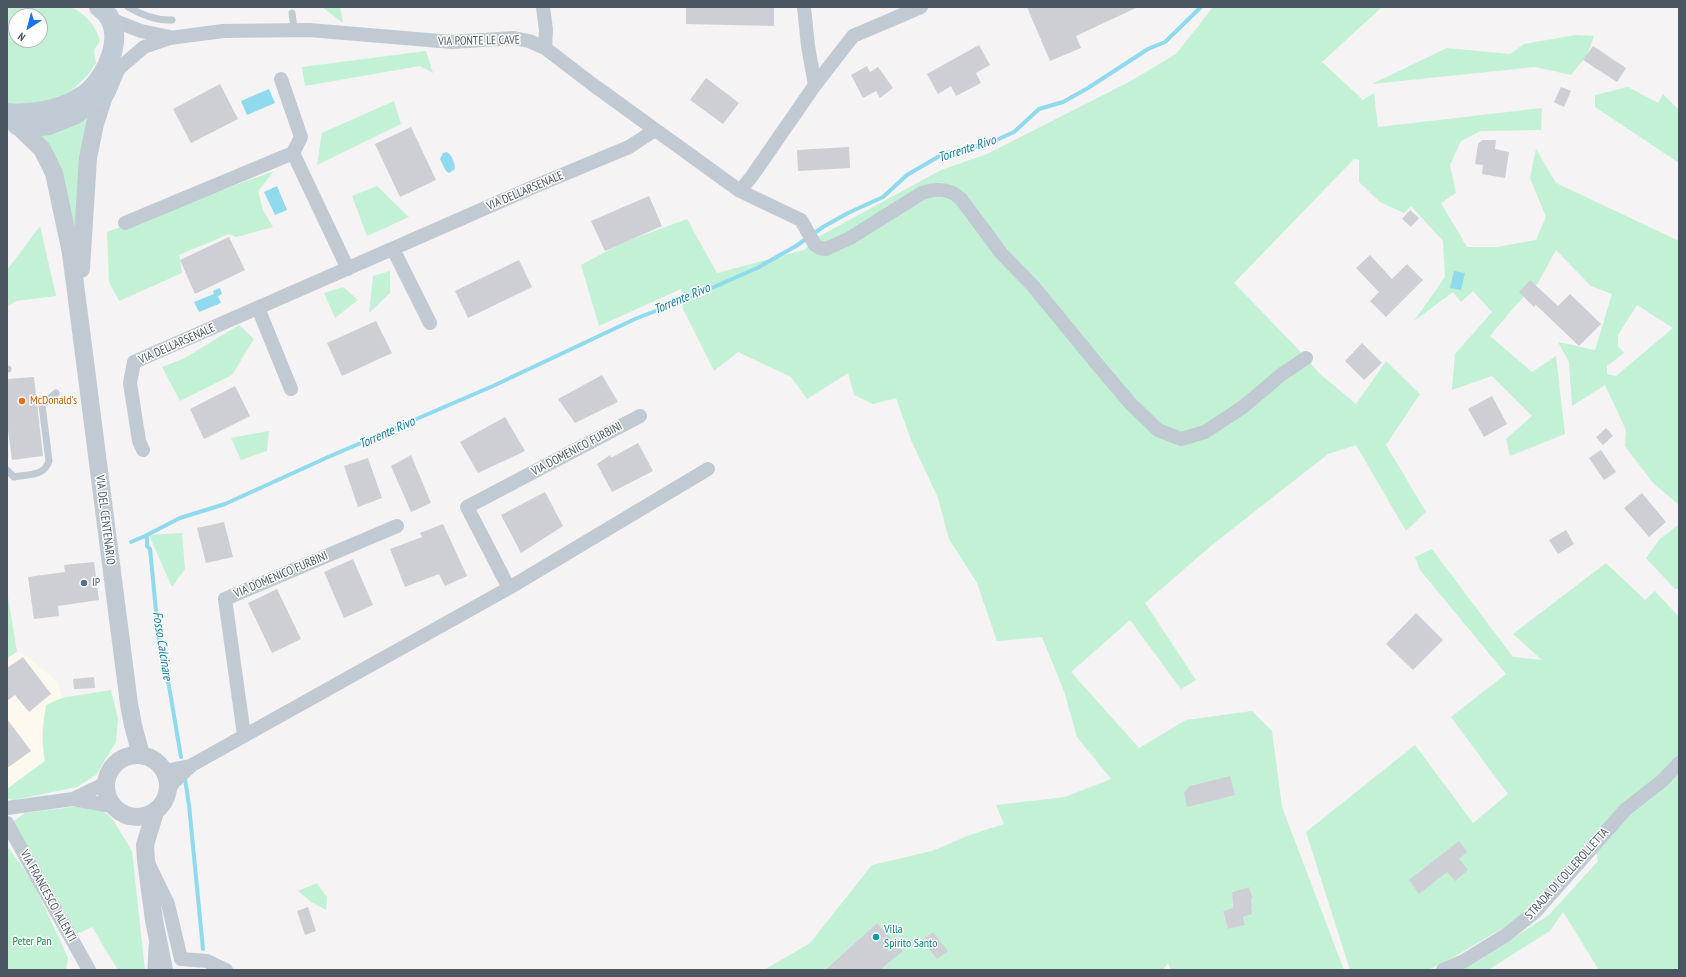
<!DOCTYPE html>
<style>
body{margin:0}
#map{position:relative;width:1686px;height:977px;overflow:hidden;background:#f5f3f3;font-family:"PT Sans Narrow",sans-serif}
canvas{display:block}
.frame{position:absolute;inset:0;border:8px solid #4a5661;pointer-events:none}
.north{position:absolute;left:8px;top:8px;width:40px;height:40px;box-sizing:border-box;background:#fff;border:1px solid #b7bbc0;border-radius:50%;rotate:216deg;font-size:11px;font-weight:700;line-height:16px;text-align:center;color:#4a5661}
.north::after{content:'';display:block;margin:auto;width:14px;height:18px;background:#1a73e8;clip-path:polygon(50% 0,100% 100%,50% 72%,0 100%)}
</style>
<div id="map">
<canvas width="1686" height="977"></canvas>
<div class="frame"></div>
<div class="north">N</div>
</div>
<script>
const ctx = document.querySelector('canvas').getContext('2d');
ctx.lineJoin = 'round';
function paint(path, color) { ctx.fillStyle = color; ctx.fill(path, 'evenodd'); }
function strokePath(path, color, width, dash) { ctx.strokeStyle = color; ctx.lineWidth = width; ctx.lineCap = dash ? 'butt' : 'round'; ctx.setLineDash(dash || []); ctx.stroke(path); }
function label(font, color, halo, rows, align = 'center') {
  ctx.font = font + ' "PT Sans Narrow",sans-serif'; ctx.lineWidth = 3; ctx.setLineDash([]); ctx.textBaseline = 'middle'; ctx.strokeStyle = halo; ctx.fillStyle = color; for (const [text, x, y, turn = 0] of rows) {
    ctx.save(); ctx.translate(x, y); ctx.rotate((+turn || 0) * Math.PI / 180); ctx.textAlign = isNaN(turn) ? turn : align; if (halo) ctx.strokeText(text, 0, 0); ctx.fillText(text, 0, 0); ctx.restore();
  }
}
const commercial = new Path2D(`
 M17,652l8,3 33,27 4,16 -16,7 -4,24v16l3,16 -38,28v-131z`);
const green = new Path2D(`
 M7,7h64c14,7 25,18 29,34l-6,9 2,13 -3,4 -4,7 -18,17 -32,14 -32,-2zM16,16h24v24h-24z
 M322,7h18l3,16z
 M1213,7h169l-60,55 41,38 11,-7 4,34 164,-19 -1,22 -60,1 -20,10 -11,24 6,28 -15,10 26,44h30l39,-7 10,-23 -16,-39 6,-29 20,34 123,58v264l-26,-22 -28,-37 1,-16 -21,-45 -33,21 -3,-44 -11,-20 37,8 17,-56 -21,-8 -35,-36 -18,33 -23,23 -25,30 42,36 24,-16 9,78 -55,22 -4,-17 26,-23 -40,-40 -40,14 3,-36 37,-42 -19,-21 -12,11 -8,-10 -39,29 31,-44 -2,-36 -32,-35 -7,7 -24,-11 -21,-20v-22l-5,-1 -120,124 65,67 20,23 37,31 30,-43 34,33 -34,51 40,67 -20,19 -50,-86 -28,9 -116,91 -67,58 51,77 -15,9 -51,-69 -59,52 68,76 47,-28 66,-9 20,20 10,76 62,163h-173l-3,-7 -5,7h-282l21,-19 -25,-28 -52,47h-61l46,-27 62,-78 60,-14 38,-16 34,-11 -8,-19 69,-8 46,-18 -34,-42 -13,-46 -22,-54 -45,4 -20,-58 -28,-44 -11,-41 -27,-58 -15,-42 -23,6 -19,-9 -6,-22 -41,26 -16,-22 -53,-25 -24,19 -31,-62 -2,-20 -82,37 -18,-61 41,-22 65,-24 30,54 87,-23 14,-13 123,-67 46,-16 142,-72 47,-28zM1637,305l36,23 -57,48 -9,-2v-8l17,-13 -6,-7v-11zM1249,887l4,10 -5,1 -1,9 5,-1v8l-9,3 2,8 -17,4 -5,-18 10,-3 -1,-16z
 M1576,35l18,1 -7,19 -16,20 -36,-8 -163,17 75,-36 63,6 14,-10z
 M426,51l7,22 -13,-7 -115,20 -3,-19z
 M1628,87l30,16 5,-9 16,16v53l-84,-56v-12z
 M394,101l7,23 -84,41 5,-32z
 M92,110l-14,131 -41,-106z
 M274,171l-16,20 5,19 10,17 -37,10 -7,-3 -50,21 3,18 -63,28 -10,-19 -2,-50z
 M377,186l32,31 -42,19 -15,-40z
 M40,226l16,70 -40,5 -9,6v-37z
 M390,271v22l-21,20 4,-37z
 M343,287l15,13 -23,18 -11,-25z
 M239,325l15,14 -22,36 -52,26 -18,-34 21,-8z
 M269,431l-2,20 -26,9 -10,-22z
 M1679,524v65h-4l-29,-31 14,-19z
 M182,533l3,36 -13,18 -23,-52z
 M1432,549l81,108 29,3 -29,-26 93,-71 39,37 10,-9 24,26v353h-80l-36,-58 -13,19 -62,39h-29l22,-11 68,-44 49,-54 -4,-26 -74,83 -68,40 -24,12h-78l-44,-138 109,-87 58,78 35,-29 -57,-77 55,-43 -86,-104 -5,-13z
 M7,591l10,61 -10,6z
 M111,690l7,29 -2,23 -20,33 -19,12 -63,13 -7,-1v-10l38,-28c-4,-20 -2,-36 1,-56l16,-7z
 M88,805l12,2 13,13 19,31 13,119h-27l-26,-43 -15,7 -63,-113 11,-8z
 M7,846l25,34 36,78 -2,12h-59z
 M317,883l10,14 -1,13 -15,-8 -13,-11z`);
const water = new Path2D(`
 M269,89l6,14 -28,12 -6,-14z
 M447,152c5,3 8,11 8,17l-6,4 -3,-2 -6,-12 3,-6z
 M277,186l10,24 -12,5 -11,-23z
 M1454,271l11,2 -4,17 -11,-2z
 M220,288l2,6 -4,2 3,7 -22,9 -5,-10 20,-8 -1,-3z`);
const stream = new Path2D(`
 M145,536l2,2v8l3,3 9,93 10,44 12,71
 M131,542l14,-6 35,-18 45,-14 101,-46 167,-72 142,-67 61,-24 61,-27 39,-22 27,-19 25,-14 35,-16 24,-22 36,-21 47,-11 24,-11 25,-23 24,-7 25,-14 60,-39 17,-7 36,-35
 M185,779l4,26 14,144`);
const building = new Path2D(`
 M686,7l88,1v18l-88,-2z
 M1027,7h111l-62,29 5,12 -31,13z
 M979,45l11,20 -14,8 5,10 -25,13 -5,-10 -13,8 -11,-20z
 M1593,46l33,22 -9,14 -34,-22z
 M867,66l3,6 8,-5 15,21 -13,10 -4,-7 -13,7 -12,-23z
 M706,78l33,25 -16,21 -33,-24z
 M220,84l18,35 -47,24 -18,-34z
 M1561,87l10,4 -7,16 -10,-5z
 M411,127l25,53 -36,17 -25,-53z
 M1482,140h14l-1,9 14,3 -4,26 -23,-4 1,-9 -8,-1 3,-20z
 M849,147l1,21 -52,3 -1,-21z
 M649,196l13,30 -57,25 -14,-30z
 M1410,210l9,8 -8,9 -9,-8z
 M229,237l16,33 -50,24 -15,-34z
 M1370,255l22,24 15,-15 16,16 -37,37 -16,-16 9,-9 -23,-24z
 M519,260l13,27 -64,31 -13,-27z
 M1530,280l28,26 12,-12 31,30 -22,22 -43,-41 -2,2 -15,-15z
 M376,321l16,32 -50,23 -15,-33z
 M1362,343l20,20 -18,17 -19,-19z
 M602,375l16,27 -43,21 -17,-24z
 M34,377l9,79 -31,4 -5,-37v-44z
 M235,386l15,30 -46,23 -14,-30z
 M1492,396l15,28 -23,13 -16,-28z
 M505,417l20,34 -47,22 -18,-31z
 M1606,428l7,8 -10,9 -7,-8z
 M638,443l15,28 -41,21 -15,-28 13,-9 1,3z
 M1601,450l15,22 -12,8 -15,-22z
 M411,455l20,48 -20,9 -20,-46z
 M368,458l14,40 -24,9 -14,-41z
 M545,492l18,34 -42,27 -20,-38z
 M1642,493l24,29 -17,15 -25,-29z
 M224,522l9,35 -27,6 -9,-35z
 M443,524l24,52 -22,10 -6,-12 -34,13 -15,-38 32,-12 -2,-4z
 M1566,530l8,14 -16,10 -9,-14z
 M353,559l20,46 -29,13 -20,-46z
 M94,562l5,38 -41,6 1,10 -25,3 -6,-42 37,-5 -1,-7z
 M277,589l24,50 -29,14 -24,-50z
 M1416,613l27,27 -30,30 -27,-26z
 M23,657l28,37 -22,18 -14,-17 -8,6v-33z
 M94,677l1,11 -21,1 -1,-10z
 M7,719l24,32 -24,17z
 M1230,776l5,19 -48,12 -3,-14 6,-7z
 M1459,841l8,11 -8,7 9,11 -13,11 -8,-9 -28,22 -10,-14z
 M1249,887l4,11h-2l1,16 -9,3 2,8 -17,4 -5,-18 10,-3 -1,-16z
 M308,907l8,24 -11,4 -8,-24z
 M877,923l26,28 -18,15 -4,4h-56z
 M933,932l15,19 -11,8 -15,-19z`);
const service = new Path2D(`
 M128,7c14,8 28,14 44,13
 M292,13l2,16
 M7,369h1
 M7,470l7,7c14,-3 30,0 35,-16l-7,-56 14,-12
 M151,970l1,-24`);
const minor = new Path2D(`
 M543,7l3,23 -1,18
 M804,7l4,39 7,39
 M110,19l31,12 29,6
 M116,71l28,-24 26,-9 53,-7 86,-1 143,12 62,-4 15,3 16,7 47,36 148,107 12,-15 63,-91 38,-49 68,-29
 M281,79l20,58 -8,16
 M740,191l61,29 14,25 5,3 6,1 24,-11 72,-45c15,-5 28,-5 39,6l41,55 31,32 69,84 29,34 27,26 23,9 24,-7 38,-25 39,-33 24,-16
 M125,223l168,-70 55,116
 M393,249l37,74
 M258,308l33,81
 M143,450l-4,-9 -9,-58 4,-21 404,-177 91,-38 26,-17
 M509,588l-42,-81 173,-91
 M244,735l-19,-136 172,-73
 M165,771l25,-5
 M168,792l5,-9 19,-18 317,-177 199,-119
 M73,799l39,7
 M7,808l66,-9 33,-16
 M7,823l82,147
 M150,867l18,37 13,55 26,2 19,9
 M1443,970l21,-9 42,-26 29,-23 91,-103 36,-28 17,-18`);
const tertiary = new Path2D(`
 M17,125l25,24 12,24 17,80 58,451 4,21 8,30
 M81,269l7,-111 7,-34 10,-31
 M106 786a31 31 0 1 1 62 0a31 31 0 1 1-62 0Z
 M155,812l-10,33 1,15 8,60 10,50`);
const secondary = new Path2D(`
 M7,113c27,2 54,-3 77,-18 24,-17 46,-68 15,-88
 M17,125l16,2 16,-2 25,-10 31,-22 11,-26`);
const markers = [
 [22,401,4,"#e8710a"],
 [84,583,4,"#5c6f8a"],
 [876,937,4,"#0f9aa8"]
];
const streetNames = [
 ["VIA PONTE LE CAVE",479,41,-1],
 ["VIA DELL'ARSENALE",525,191,-23],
 ["VIA DELL'ARSENALE",177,344,-24],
 ["VIA DOMENICO FURBINI",577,449,-28],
 ["VIA DEL CENTENARIO",105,520,83],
 ["VIA DOMENICO FURBINI",281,575,-23],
 ["STRADA DI COLLEROLLETTA",1567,874,-48],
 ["VIA FRANCESCO IALENTI",48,896,61]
];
const foodNames = [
 ["McDonald's",30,401]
];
const serviceNames = [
 ["IP",92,583]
];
const cultureNames = [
 ["Villa",884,930],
 ["Spirito Santo",884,944]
];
const parkNames = [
 ["Peter Pan",32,942]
];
const waterNames = [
 ["Torrente Rivo",967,149,-18],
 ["Torrente Rivo",682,299,-23],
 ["Torrente Rivo",387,433,-24],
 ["Fosso Calcinare",162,646,81]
];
paint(commercial, '#fdf9ef');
paint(green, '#c3f1d5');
paint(water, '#90daee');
strokePath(stream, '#90daee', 4);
paint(building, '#cdcfd5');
strokePath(service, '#c1cad2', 7);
strokePath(minor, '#c1cad2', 14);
strokePath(tertiary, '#c1cad2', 18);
strokePath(secondary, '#c1cbd6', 20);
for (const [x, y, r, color] of markers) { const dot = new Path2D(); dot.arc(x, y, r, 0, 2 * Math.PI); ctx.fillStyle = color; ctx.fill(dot); strokePath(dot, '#fff', 1.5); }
label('12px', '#4a5661', '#fff', streetNames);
label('12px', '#c56008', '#fff', foodNames, 'left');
label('12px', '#4e5e75', '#fff', serviceNames, 'left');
label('12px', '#0d838f', '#fff', cultureNames, 'left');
label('12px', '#17864f', '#fff', parkNames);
label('italic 13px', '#0c7c9b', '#fff', waterNames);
</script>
